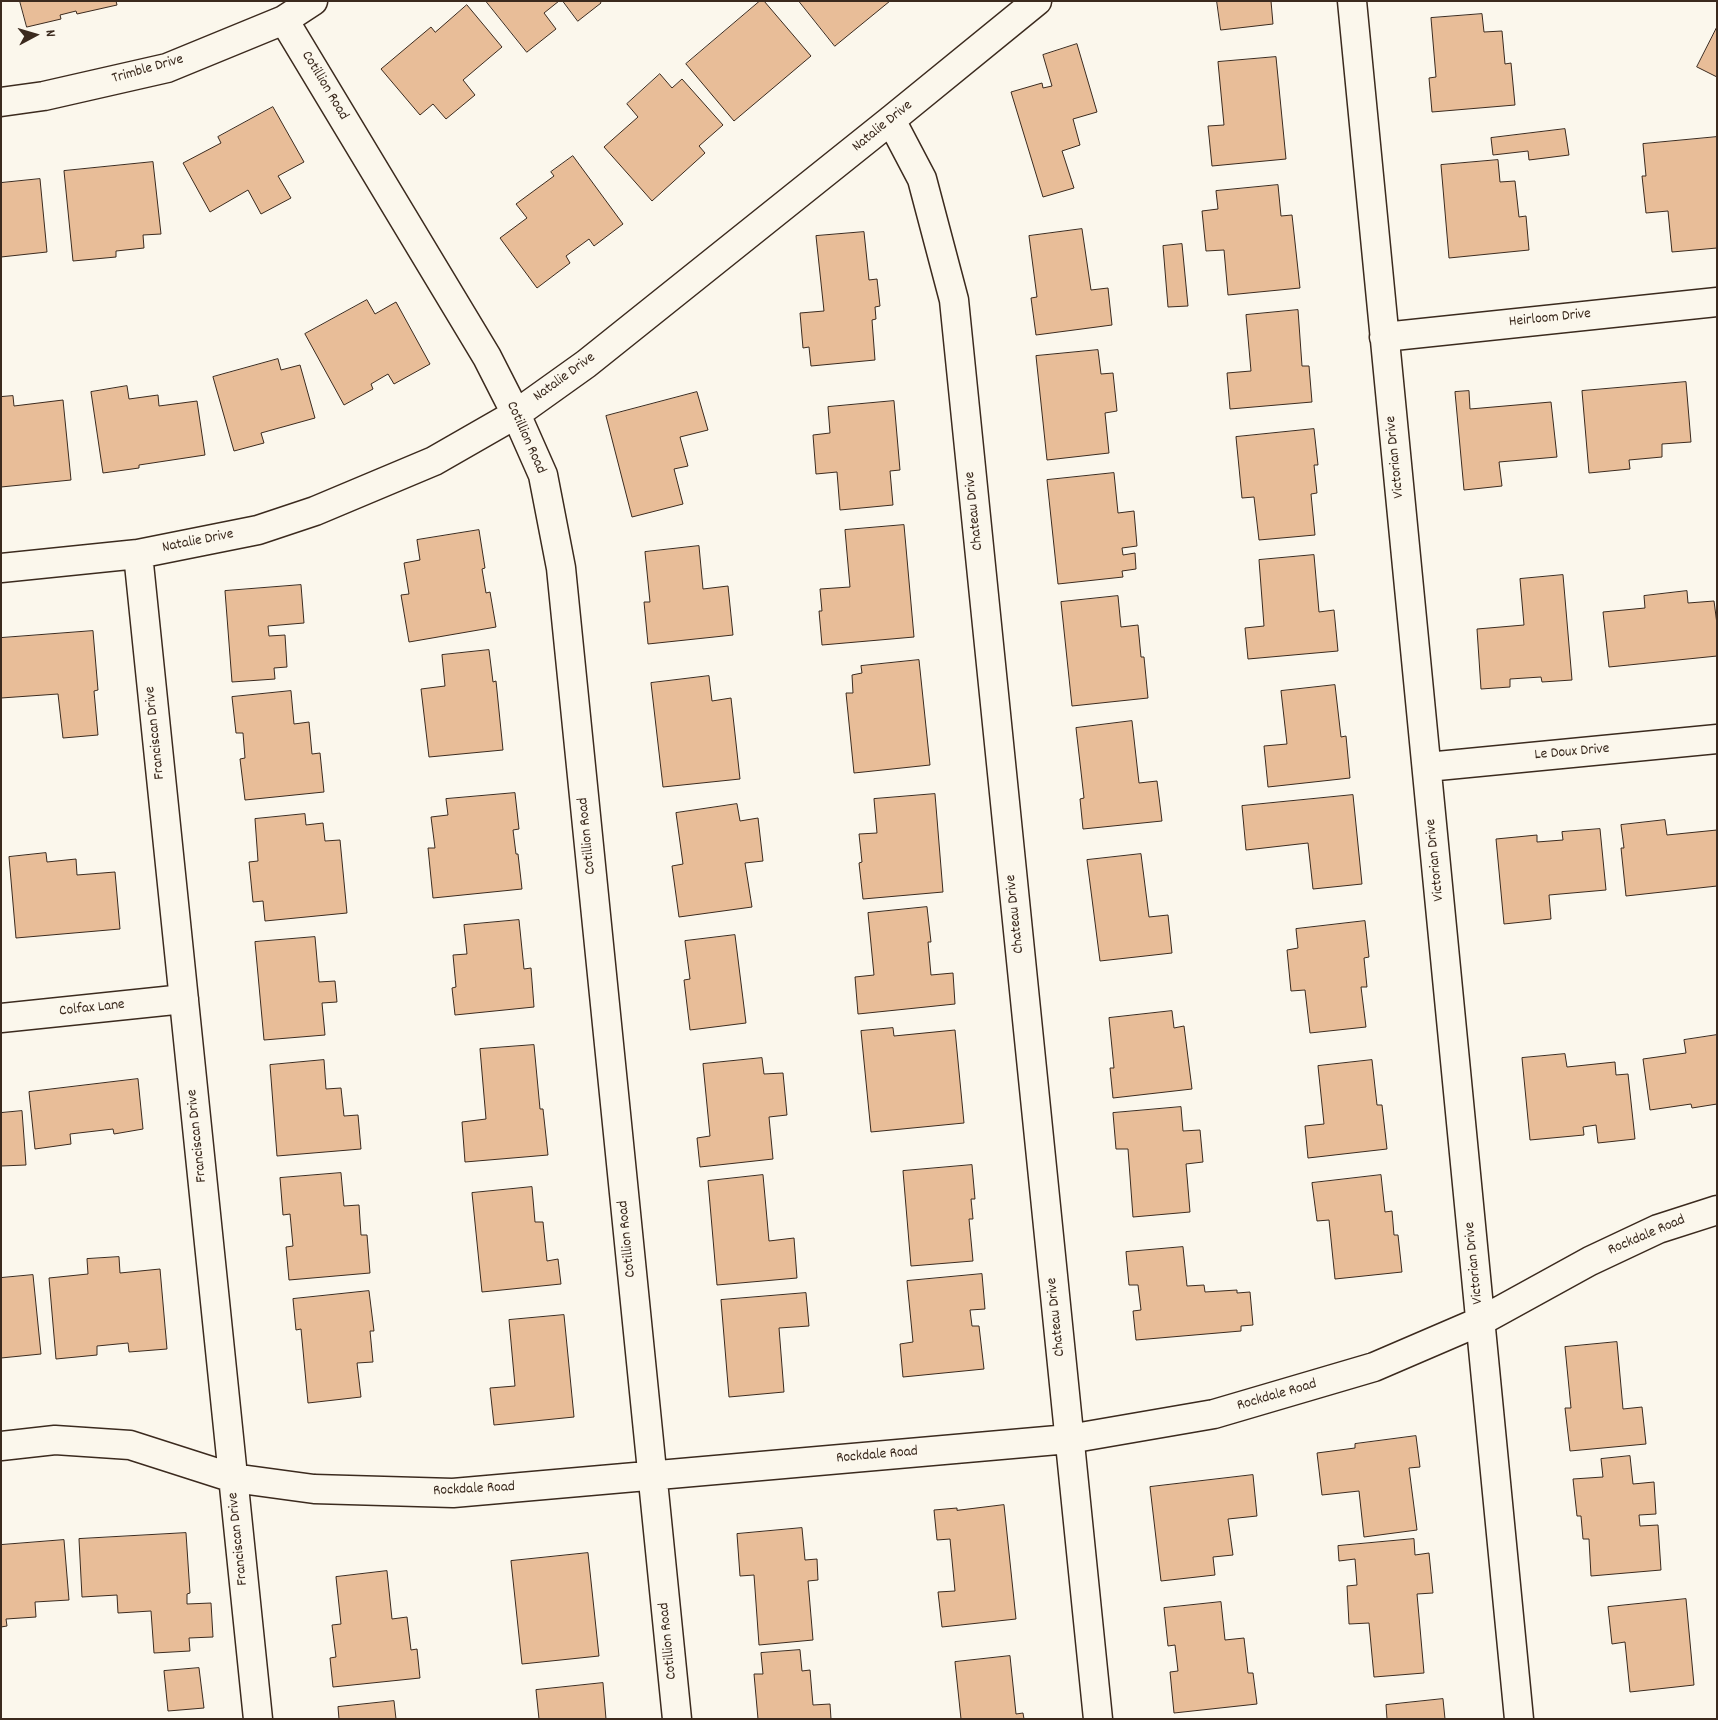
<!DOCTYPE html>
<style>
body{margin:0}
#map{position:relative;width:1718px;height:1720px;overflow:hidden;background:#fbf7ec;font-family:Dekko,sans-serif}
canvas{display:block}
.frame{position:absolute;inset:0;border:2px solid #3b2a1e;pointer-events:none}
.north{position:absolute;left:10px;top:10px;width:50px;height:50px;-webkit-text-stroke:4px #fbf7ec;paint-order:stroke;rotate:84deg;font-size:14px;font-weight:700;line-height:20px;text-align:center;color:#3b2a1e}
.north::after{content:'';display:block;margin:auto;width:18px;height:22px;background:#3b2a1e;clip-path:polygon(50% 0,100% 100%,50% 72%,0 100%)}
</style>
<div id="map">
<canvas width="1718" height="1720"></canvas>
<div class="frame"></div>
<div class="north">N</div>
</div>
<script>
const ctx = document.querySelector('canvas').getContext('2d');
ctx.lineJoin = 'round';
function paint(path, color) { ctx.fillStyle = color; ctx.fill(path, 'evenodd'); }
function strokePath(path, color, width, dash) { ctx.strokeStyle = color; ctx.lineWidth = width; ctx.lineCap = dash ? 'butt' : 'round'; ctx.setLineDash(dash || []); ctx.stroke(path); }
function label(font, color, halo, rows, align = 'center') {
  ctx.font = font + ' Dekko,sans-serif'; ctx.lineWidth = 4; ctx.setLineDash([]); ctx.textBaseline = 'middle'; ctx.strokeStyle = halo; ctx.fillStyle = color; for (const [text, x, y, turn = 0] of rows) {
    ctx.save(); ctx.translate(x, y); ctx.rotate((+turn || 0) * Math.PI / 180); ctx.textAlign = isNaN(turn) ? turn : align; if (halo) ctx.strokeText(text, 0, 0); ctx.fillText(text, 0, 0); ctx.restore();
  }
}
const building = new Path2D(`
 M20,1h96l1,4 -40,9 -1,-3 -16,4 1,4 -34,8z
 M486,1h73l-15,12 12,16 -29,23z
 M563,1h37l1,2 -23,18z
 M760,1h4l47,55 -77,65 -48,-57z
 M799,1h91l-55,45z
 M1217,1h54l2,23 -52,6z
 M467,5l35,42 -39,33 12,15 -29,24 -13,-15 -13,11 -39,-46 50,-42 4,5z
 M1482,14l2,18 18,-1 3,33 6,-1 4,42 -83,7 -3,-34 7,-1 -5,-59z
 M1717,27v50l-20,-10z
 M1077,44l20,68 -24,7 7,26 -18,6 12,37 -31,9 -32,-105 31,-9 1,5 9,-2 -9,-31z
 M1276,57l10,102 -74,7 -4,-40 16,-1 -6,-63z
 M660,74l12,14 10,-9 41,46 -24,21 6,7 -53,48 -48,-54 34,-30 -11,-13z
 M273,107l31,55 -26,14 13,22 -30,16 -13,-24 -38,22 -27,-49 38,-20 -3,-6z
 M1565,129l4,26 -40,5 -1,-9 -35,4 -2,-17z
 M1717,137v111l-45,4 -4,-41 -22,2 -4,-37h4l-3,-32z
 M573,156l50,68 -29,22 -5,-7 -23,17 4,7 -33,25 -37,-50 27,-20 -11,-14 38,-28 -3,-4z
 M1498,160l2,22 15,-1 4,36 7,-1 3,34 -80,8 -8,-93z
 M153,162l8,72 -18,1 1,13 -28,3v6l-43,4 -9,-90z
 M40,179l7,73 -46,5v-74z
 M1278,185l3,31 11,-1 8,73 -72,7 -4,-45 -18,1 -4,-40 16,-2 -2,-18z
 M1082,229l9,61 17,-2 4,37 -76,10 -5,-37 6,-1 -8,-61z
 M864,232l5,48 8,-1 3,27 -5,1 1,12 -4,1 3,40 -64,6 -2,-19 -6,1 -3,-35 24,-2 -8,-75z
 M1182,244l6,62 -20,1 -5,-61z
 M367,300l8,14 21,-12 34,62 -36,20 -6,-10 -17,10 2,5 -29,16 -39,-71z
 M1298,310l4,56h7l3,36 -82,7 -3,-36 24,-2 -5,-56z
 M1098,350l3,24 12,-1 4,38 -12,2 4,40 -62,7 -11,-104z
 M278,359l3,11 19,-5 15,53 -54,15 3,10 -30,8 -21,-74z
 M1686,382l5,60 -29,2v13l-33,3 1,9 -41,4 -7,-82z
 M127,386l2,13 29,-4 1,11 38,-5 8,54 -66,10v3l-36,5 -12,-81z
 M1469,391l1,18 81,-7 6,55 -58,5 3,24 -38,4 -9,-98z
 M697,392l11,38 -28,7 8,29 -14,3 9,35 -51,13 -26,-101z
 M13,396l1,10 49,-6 8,80 -70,7v-90z
 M894,401l6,69 -10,1 3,34 -53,5 -3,-38 -21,2 -3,-39 17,-2 -2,-26z
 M1314,429l4,36h-4l3,28 -6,1 4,41 -56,5 -5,-43 -12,1 -6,-61z
 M1114,473l4,40 16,-2 3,35 -15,2 1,7 12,-2 1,16 -14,2 1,6 -65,7 -11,-104z
 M904,525l10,112 -92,8 -3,-34h3l-2,-22 30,-2 -5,-57z
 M479,530l6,38 -3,1 4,24 4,-1 6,35 -87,15 -8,-47 8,-1 -5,-31 16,-3 -3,-20z
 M699,546l4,43 25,-3 5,49 -85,9 -4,-42h6l-5,-50z
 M1314,555l5,57 15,-2 4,41 -90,8 -3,-31 19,-2 -5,-66z
 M1563,575l9,105 -30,2 -1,-5 -31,2v8l-29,2 -4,-60 47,-4 -4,-46z
 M301,585l3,38 -36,3 1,10 16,-1 2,32 -13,1 1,11 -43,3 -7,-91z
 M1687,591l1,12 26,-2 3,23v32l-108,11 -6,-55 42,-4 -1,-12z
 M1118,596l3,31 17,-2 3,32h3l4,41 -76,8 -11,-104z
 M93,631l5,59 -4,1 4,44 -35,3 -5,-44 -57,4v-60z
 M489,650l4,32 3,-1 7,69 -74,7 -8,-68 24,-3 -3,-31z
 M919,660l11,105 -76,8 -8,-80h7l-1,-18 10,-2 -1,-7z
 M709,676l3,25 19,-3 9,81 -77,8 -12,-104z
 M1335,685l6,52 5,-1 4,42 -82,9 -4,-41 23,-2 -6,-53z
 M291,691l3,33 15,-2 3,32 8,-1 4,39 -79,8 -5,-41 5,-1 -2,-25h-7l-4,-36z
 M1132,721l7,62 18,-2 5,40 -79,8 -3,-30 4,-1 -8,-70z
 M515,793l4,36 -6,1 3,24h2l4,35 -89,9 -5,-50h7l-4,-31 17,-2 -2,-16z
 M935,794l8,98 -80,7 -4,-36 3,-1 -3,-28 18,-1 -3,-34z
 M1353,795l9,89 -49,5 -5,-46 -62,7 -4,-44z
 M737,804l3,17 18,-3 5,43 -18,2 7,44 -73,10 -7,-51 11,-2 -7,-51z
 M305,814l1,11 17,-2 2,18 15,-1 7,73 -82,8 -2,-20 -10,1 -4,-40 9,-1 -3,-42z
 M1665,820l2,15 50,-5v56l-91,10 -5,-48h3l-3,-23z
 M1600,829l6,61 -57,5 2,24 -47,5 -8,-85 41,-4v7l26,-2 -1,-8z
 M46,853l1,9 29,-3 1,16 38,-3 5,57 -104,9 -7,-81z
 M1141,854l8,63 19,-2 4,38 -72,8 -13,-101z
 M927,907l4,35h-3l3,33 22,-2 2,31 -97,10 -3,-37 19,-2 -6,-62z
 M519,920l5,49 7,-1 3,39 -79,8 -3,-27 4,-1 -3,-32 14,-1 -3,-29z
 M1365,921l4,36 -5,1 3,29h-6l5,40 -56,6 -5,-43 -14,1 -4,-41 11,-2 -2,-19z
 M735,935l11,88 -56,7 -6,-50 6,-1 -5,-38z
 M315,937l4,45 16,-1 2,21 -15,1 3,32 -61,5 -9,-98z
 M1172,1011l2,17 10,-2 8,63 -79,9 -3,-30h4l-5,-50z
 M893,1028l1,8 61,-6 9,93 -93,9 -10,-101z
 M1717,1035v69l-25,4 -1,-4 -41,6 -7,-51 43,-6 -2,-13z
 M534,1045l6,64h3l5,46 -83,7 -3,-40 24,-3 -6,-70z
 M1565,1054l2,13 48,-5 1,13 12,-1 7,65 -37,4 -2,-18 -13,2 1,8 -54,5 -8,-82z
 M762,1058l2,16 19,-1 4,42 -18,2 4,42 -73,8 -3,-29 13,-2 -7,-72z
 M324,1060l2,29 15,-1 3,28 14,-1 3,34 -84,7 -7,-91z
 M1372,1060l5,45h5l5,44 -79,9 -3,-32 19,-2 -6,-58z
 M138,1079l5,50 -29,5 -1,-5 -43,5 1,10 -36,5 -6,-57z
 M1181,1107l2,24 17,-1 3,32 -17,2 4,48 -57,5 -5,-68h-12l-3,-36z
 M22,1111l4,54 -25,1v-53z
 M972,1165l3,34h-4l2,20h-4l4,42 -62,5 -8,-95z
 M341,1173l3,33 15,-1 2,30h6l3,38 -81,7 -3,-33 7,-1 -3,-32 -7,1 -3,-37z
 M763,1175l6,66 25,-3 3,40 -80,7 -9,-104z
 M1381,1175l4,37 7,-1 2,24h4l4,37 -67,7 -6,-59 -12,1 -5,-38z
 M532,1187l3,35h8l4,39 11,-2 3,25 -79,8 -10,-99z
 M1183,1247l4,39 17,-1 1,7 32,-2v3l13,-1 3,33 -12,1v5l-105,9 -3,-29 8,-1 -3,-25h-9l-3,-33z
 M119,1257l1,16 40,-4 7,80 -38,3 -1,-9 -31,3v9l-41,4 -7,-81 39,-4 -1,-15z
 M982,1274l3,35 -15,1 2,16h7l5,43 -81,8 -3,-33 13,-2 -6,-61z
 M33,1275l8,79 -40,4v-80z
 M369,1291l5,40h-4l3,31 -16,1 4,34 -53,6 -7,-74 -5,1 -3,-31z
 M806,1293l3,33 -30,2 5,64 -55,5 -8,-97z
 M564,1315l10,102 -80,8 -4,-37 25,-2 -6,-66z
 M1617,1342l6,67 19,-2 4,37 -76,7 -5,-43h6l-6,-61z
 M1416,1436l4,31 -11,1 8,62 -53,7 -5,-46 -37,4 -5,-42 38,-5v-4z
 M1630,1456l3,28 21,-2 2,32 -17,1 1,11 18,-1 3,45 -70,6 -2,-37h-6l-2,-23h-4l-4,-37 30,-2 -2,-18z
 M1253,1475l4,41 -29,3 5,36 -20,2 2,18 -54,6 -11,-94z
 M1004,1505l12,114 -74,8 -4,-35 17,-1 -5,-52 -13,1 -3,-30 23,-2v2z
 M802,1528l3,32 12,-1 1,21 -10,1 5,59 -54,5 -5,-70 -14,1 -3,-42z
 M186,1533l4,60 -3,1v10l24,-1 2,34 -24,1 1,13 -36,2 -3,-42 -33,2 -1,-18 -35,2 -3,-58z
 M1414,1539l1,16 14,-2 4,40 -16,1 7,79 -50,4 -5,-54 -20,1 -2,-38 10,-1 -2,-26 -16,2 -1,-15z
 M64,1540l5,60 -34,2 1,15 -30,2 1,7 -6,1v-82z
 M588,1553l11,103 -77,8 -11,-103z
 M387,1571l5,48 15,-2 4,33 6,-1 3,29 -87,9 -3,-29 6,-1 -4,-32 9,-1 -5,-47z
 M1686,1599l8,86 -64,7 -5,-50 -13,2 -4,-37z
 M1221,1602l4,38 19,-2 4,35h5l4,31 -83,9 -4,-41 8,-1 -3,-26 -7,1 -4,-38z
 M800,1650l2,21 8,-1 3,35 17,-1 1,15h-73l-4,-45h9l-2,-21z
 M1010,1656l6,58 7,-1 1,6h-63l-6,-57z
 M199,1668l5,40 -36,3 -4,-40z
 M603,1683l3,36h-67l-3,-29z
 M1443,1699l2,20h-58l-1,-14z
 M394,1701l2,18h-57l-1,-12z`);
const minor = new Path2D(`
 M1352,1l167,1718
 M284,20l203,337 29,57 27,61 18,93 116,1151
 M1,102l43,-6 123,-28 117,-48 29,-19
 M891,120l31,59 32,121 144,1419
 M1384,337l333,-35
 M138,554l120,1165
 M1,568l137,-14 120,-24 57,-19 119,-50 82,-47 70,-50 305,-244 146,-119
 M1427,767l290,-28
 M1,1018l183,-19
 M1,1446l54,-6 75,5 103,33 81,11 139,4 616,-54 145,-25 160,-47 107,-46 109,-60 68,-32 59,-19`);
const streetNames = [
 ["Trimble Drive",148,70,-16],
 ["Cotillion Road",324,86,59],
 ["Natalie Drive",883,127,-39],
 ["Heirloom Drive",1550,319,-6],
 ["Natalie Drive",565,378,-36],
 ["Cotillion Road",525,438,66],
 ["Victorian Drive",1396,457,-96],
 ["Chateau Drive",975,511,-96],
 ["Natalie Drive",198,542,-11],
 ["Franciscan Drive",156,733,-96],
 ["Le Doux Drive",1572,753,-5],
 ["Cotillion Road",588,836,-96],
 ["Victorian Drive",1436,860,-96],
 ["Chateau Drive",1016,914,-96],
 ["Colfax Lane",92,1009,-6],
 ["Franciscan Drive",198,1136,-96],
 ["Rockdale Road",1647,1236,-23],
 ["Cotillion Road",628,1239,-96],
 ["Victorian Drive",1475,1263,-96],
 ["Chateau Drive",1057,1317,-96],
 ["Rockdale Road",1277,1396,-16],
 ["Rockdale Road",877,1456,-5],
 ["Rockdale Road",474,1490,-3],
 ["Franciscan Drive",239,1539,-96],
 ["Cotillion Road",669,1641,-96]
];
paint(building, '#e8bd98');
strokePath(building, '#3b2a1e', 1);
strokePath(minor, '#3b2a1e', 31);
strokePath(minor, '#fbf7ec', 28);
label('15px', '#3b2a1e', '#fbf7ec', streetNames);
</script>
